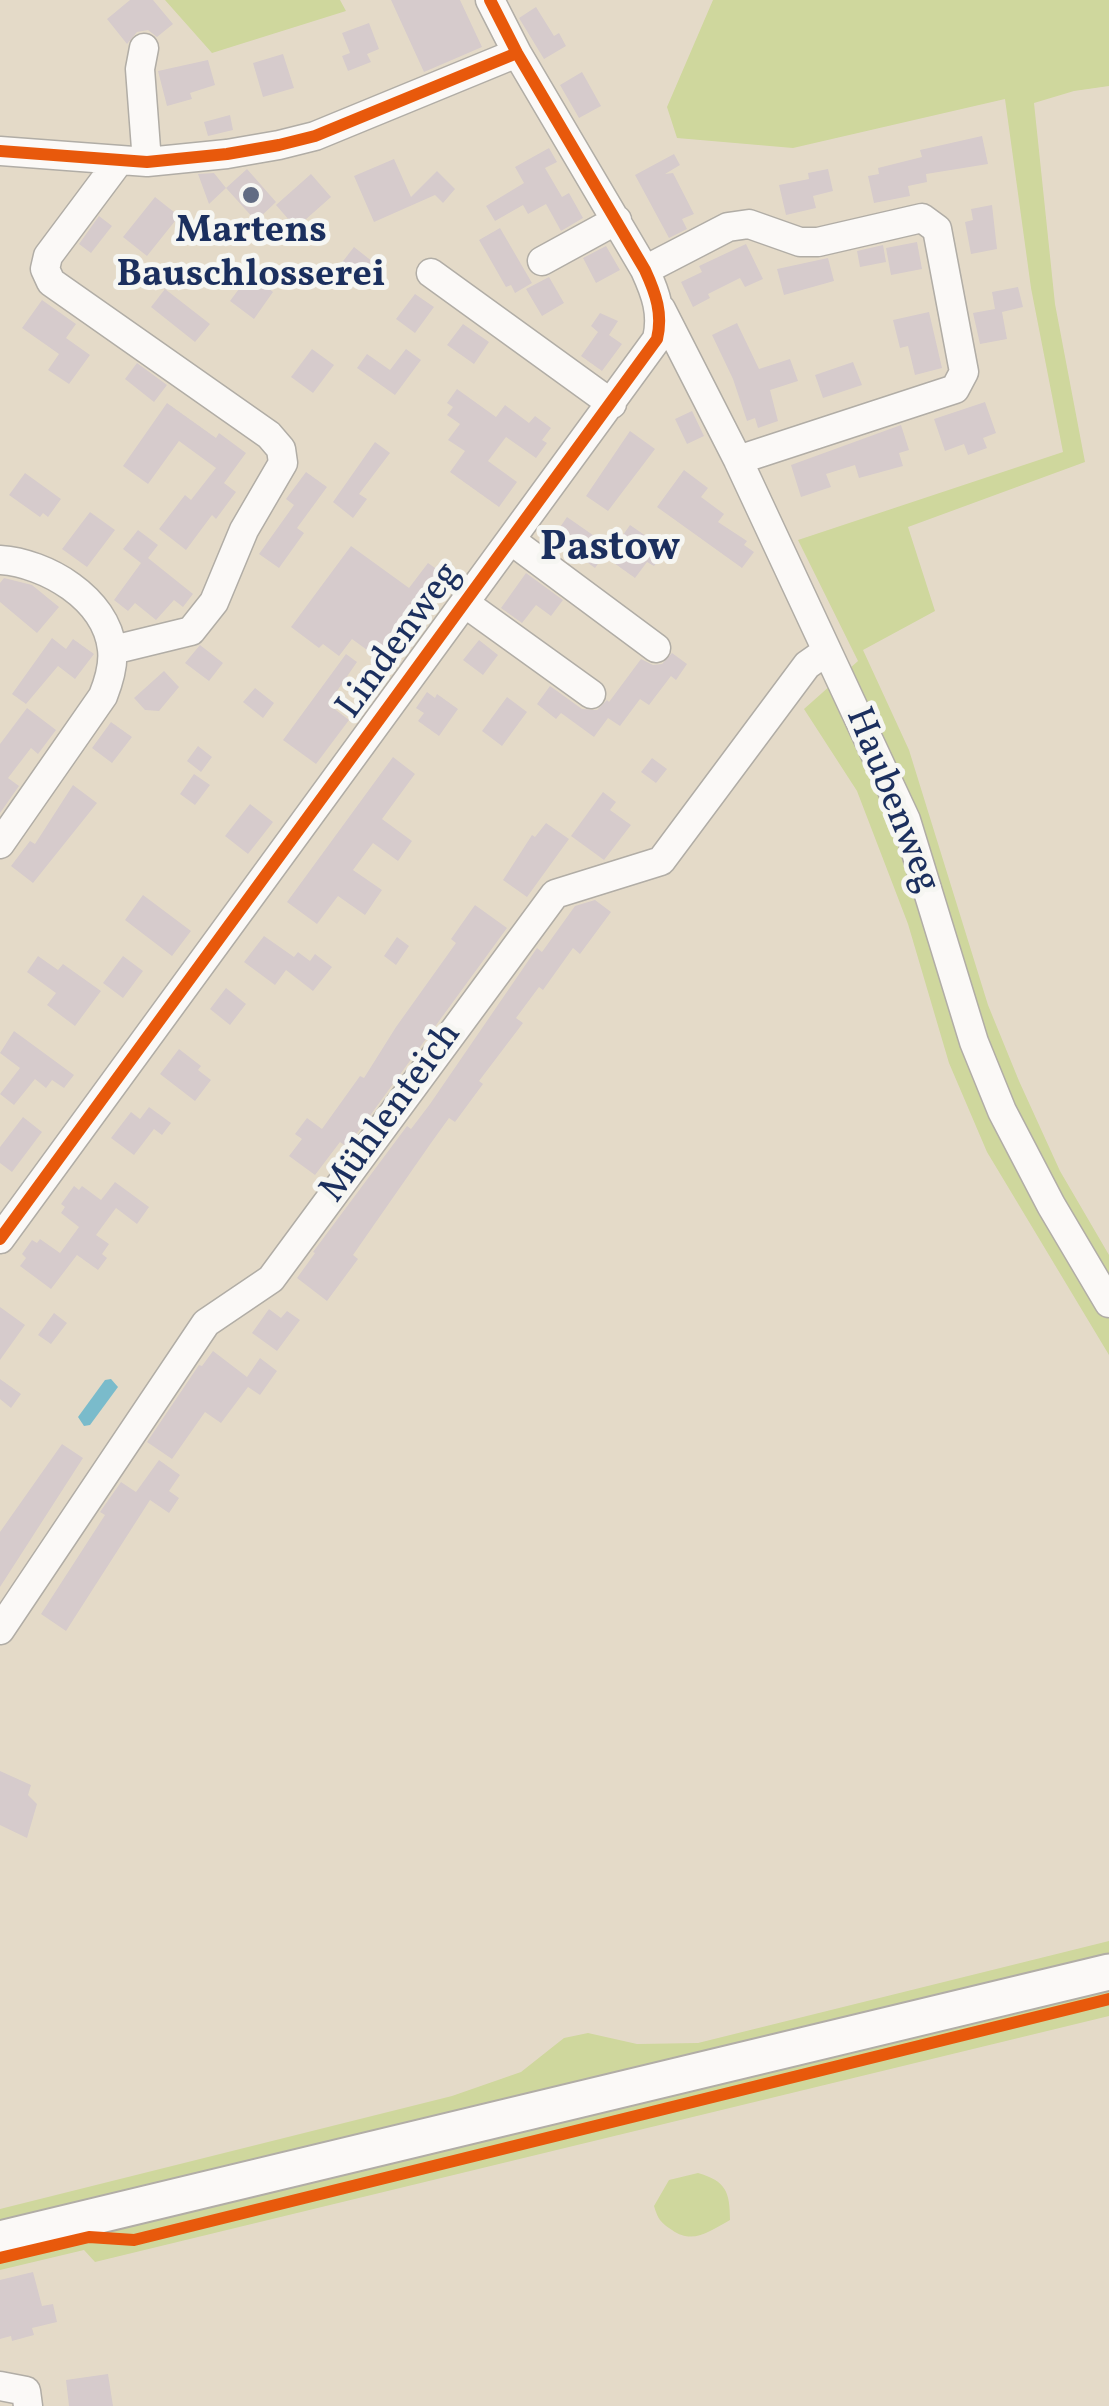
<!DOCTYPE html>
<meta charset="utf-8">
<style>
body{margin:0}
canvas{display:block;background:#e4dac8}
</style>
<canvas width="1109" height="2406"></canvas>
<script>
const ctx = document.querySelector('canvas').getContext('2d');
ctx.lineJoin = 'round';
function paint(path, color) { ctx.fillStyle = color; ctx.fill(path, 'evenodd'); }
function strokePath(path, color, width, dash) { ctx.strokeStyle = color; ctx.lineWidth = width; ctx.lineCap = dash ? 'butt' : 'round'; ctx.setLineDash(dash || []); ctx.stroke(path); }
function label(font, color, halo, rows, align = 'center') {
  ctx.font = font + ' Vollkorn,serif'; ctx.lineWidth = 10; ctx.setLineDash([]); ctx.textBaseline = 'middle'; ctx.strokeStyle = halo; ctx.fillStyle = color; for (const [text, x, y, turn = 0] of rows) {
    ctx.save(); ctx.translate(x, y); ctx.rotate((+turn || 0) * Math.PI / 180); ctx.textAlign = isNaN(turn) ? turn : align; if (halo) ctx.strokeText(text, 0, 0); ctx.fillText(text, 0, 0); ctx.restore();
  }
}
const green = new Path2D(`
 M165,0h175l6,11 -134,42z
 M713,0h396v86l-35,5 -40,12 21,201 30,158 -177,65 27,84 -72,39 46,100 79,255 31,76 41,90 49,84v100l-122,-203 -38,-89 -41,-139 -51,-133 -53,-82 54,-48 -60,-121 265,-88 -32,-164 -26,-189 -212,49 -116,-10 -10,-31z
 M1109,1941v75l-1014,246 -11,-12 -84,20v-61l452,-113 69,-24 43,-34 24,-5 49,11 61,-1z
 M698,2173c28,8 32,19 32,47 -20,11 -37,25 -58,10 -12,-8 -14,-11 -18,-24l15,-26z`);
const water = new Path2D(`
 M111,1379l7,8 -28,38 -6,1 -6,-9 27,-37z`);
const building = new Path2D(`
 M130,0h23l20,24 -16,13 -9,-7 -11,2 -10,12 -20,-25z
 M391,0h69l22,47 -58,25z
 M536,7l18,29 5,-3 7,13 -22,13 -25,-41z
 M369,23l10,26 -12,5 4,8 -23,9 -6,-15 8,-3 -8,-20z
 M283,54l11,34 -31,9 -10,-34z
 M208,60l7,25 -25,8 2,6 -25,7 -9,-35z
 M582,72l19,34 -22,12 -19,-33z
 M230,115l3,15 -25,6 -4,-14z
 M982,136l6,28 -62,10 1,8 -19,4 2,10 -36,7 -6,-27 11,-2 -1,-6 44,-11 -2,-7z
 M549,148l8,14 -12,6 17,29 7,-4 14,25 -22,13 -15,-27 -18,10 -5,-9 -28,16 -9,-15 38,-23 -9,-16z
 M674,154l6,11 -15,9 8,-1 21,41 -12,5 5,10 -18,9 -34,-63z
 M394,159l17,38 26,-26 18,18 -12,14 -8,-8 -61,27 -20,-46z
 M247,169l29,33 -20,19 -30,-33z
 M828,169l5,22 -20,5 3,12 -30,7 -7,-30 30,-6 -1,-6z
 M214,173l12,15 -17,16 -11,-30z
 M311,174l20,23 -35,31 -20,-23z
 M155,197l24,19 -32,40 -24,-19z
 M992,205l5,44 -26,5 -6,-32 8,-2 -2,-11z
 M99,216l13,10 -21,27 -12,-9z
 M500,228l32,55 -17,10 -4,-8 -5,2 -27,-47z
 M917,242l5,27 -31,6 -5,-27z
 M746,244l17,35 -18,8 -5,-9 -32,16 2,4 -17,9 -12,-25 21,-10 -3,-6z
 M883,245l3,17 -26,5 -3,-16z
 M606,246l14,24 -24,13 -13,-25z
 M354,247l19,15 -21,26 -19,-14z
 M828,258l6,23 -50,14 -7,-26z
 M166,263l12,10 -13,16 -12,-9z
 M250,274l23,18 -19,27 -24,-18z
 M549,277l15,26 -22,13 -16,-27z
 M1018,287l5,20 -21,5 5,27 -27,5 -7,-31 22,-4 -3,-17z
 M165,289l45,35 -15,18 -44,-35z
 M415,294l19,13 -19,26 -19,-14z
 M42,300l34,24 -10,14 24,17 -21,29 -21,-14 11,-16 -37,-26z
 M929,312l13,56 -27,7 -7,-29 -8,2 -7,-28z
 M600,313l18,8 -9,14 13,9 -20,27 -21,-15 17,-24 -7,-6z
 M737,323l22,46 31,-10 8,22 -28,9 8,31 -20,7 -3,-10 -8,3 -14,-42 -21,-44z
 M463,324l26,18 -15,22 -27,-19z
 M312,349l22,16 -21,28 -22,-16z
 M406,349l15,11 -26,35 -38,-27 10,-14 23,16z
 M853,362l9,23 -39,13 -8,-23z
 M137,363l30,22 -13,17 -29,-23z
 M457,389l39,28 9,-12 24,18 6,-7 16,12 -9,12 5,3 -11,15 -30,-21 -18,24 29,21 -18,25 -49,-35 15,-21 -17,-11 12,-16 -13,-9 6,-8 -6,-4z
 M985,402l11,31 -13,5 4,10 -19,7 -4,-11 -19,7 -11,-32z
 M167,403l49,35 3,-5 27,20 -22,30 12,9 -20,27 -4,-4 -26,35 -27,-21 26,-34 6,5 25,-32 -37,-27 -31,43 -25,-18z
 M692,411l12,25 -17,8 -12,-25z
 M901,425l8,25 -10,3 4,13 -44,12 -4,-13 -29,9 5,13 -30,10 -10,-32z
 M630,431l25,18 -47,62 -22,-15z
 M375,442l15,11 -31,41 8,5 -14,19 -20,-16z
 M684,470l24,18 -7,9 23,17 -6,8 29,19 -3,4 10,7 -12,16 -85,-61z
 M306,472l21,15 -30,41 7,5 -25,35 -20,-14 35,-49 -8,-6z
 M25,473l36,26 -13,18 -5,-4 -3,4 -31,-22z
 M90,512l25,18 -28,37 -25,-18z
 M567,517l43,30 -15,21 -19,-14 3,-4 -23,-17z
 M630,525l36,25 -12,16 -7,-4 -12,16 -28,-20z
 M138,530l20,15 -10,13 45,36 -10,13 -9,-7 -18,20 -21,-17 -7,8 -14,-11 27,-37 -18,-14z
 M351,546l58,42 19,-25 24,17 -63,86 -37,-27 -13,17 -16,-12 -4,4 -28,-21z
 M526,573l37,27 -12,16 -15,-11 -14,18 -21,-15z
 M4,578l28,7 27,22 -22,26 -37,-31v-19z
 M52,638l14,11 7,-10 21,15 -19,25 -17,-13 -32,38 -14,-10z
 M479,640l19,15 -15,20 -20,-15z
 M200,645l23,18 -14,18 -24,-18z
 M672,653l15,11 -11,16 -5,-4 -22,29 -9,-6 -20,27 -12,-8 -14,19 -33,-24 -5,6 -19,-15 13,-18 32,23 15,1 10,-10 2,2 32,-43 12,6 9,-1z
 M346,654l11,8 -29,42 21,16 -33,44 -33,-24z
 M164,671l15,16 -20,24 -14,-1 -11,-12z
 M255,688l19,15 -11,15 -20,-16z
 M427,692l8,6 2,-4 21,15 -19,27 -21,-15 6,-8 -8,-5z
 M507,697l20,15 -25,34 -20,-15z
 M27,708l29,22 -18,24 -7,-6 -23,30 11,8 -19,27v-69z
 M111,722l21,15 -20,26 -20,-15z
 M198,746l14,11 -11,15 -14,-11z
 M393,757l22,17 -33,45 30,22 -14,20 -25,-18 -20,27 29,20 -17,25 -27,-19 -21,28 -30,-22z
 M652,758l15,11 -11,14 -15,-11z
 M194,774l16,11 -15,20 -15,-11z
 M73,785l24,18 -64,80 -22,-17 19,-25 5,3z
 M603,792l13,10 -6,8 21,15 -27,35 -33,-24z
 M250,804l23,18 -25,32 -23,-18z
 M546,823l23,16 -42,58 -24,-17 29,-45 3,2z
 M143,895l48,36 -19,25 -47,-36z
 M595,900l16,12 -31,42 -7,-6 -30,42 -4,-3 -23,31 7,5 -44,58 4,3 -28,38 -6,-4 -18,25 -78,112 5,4 -31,42 -30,-23 18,-25 -2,-1 94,-126 4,3 19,-25 107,-156 5,4 33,-46z
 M475,905l32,23 -160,219 -7,-5 -25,33 -26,-19 13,-17 -7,-5 12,-16 15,11 38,-53 4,2 32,-51 60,-84 -5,-4z
 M264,936l30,21 4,-5 12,9 5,-7 17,13 -19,24 -27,-21 -11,15 -31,-23z
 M397,937l12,9 -13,19 -12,-9z
 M38,956l20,14 5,-6 38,27 -26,35 -28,-21 9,-12 -29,-21z
 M123,956l20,15 -20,27 -20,-15z
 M226,988l20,16 -16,21 -20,-16z
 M14,1031l60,44 -10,13 -12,-8 -6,8 -11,-9 -21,26 -14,-11 20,-26 -20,-15z
 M179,1049l22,17 -3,4 13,10 -16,21 -35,-27z
 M149,1107l22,16 -9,12 -8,-6 -20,26 -23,-17 20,-26 9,7z
 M23,1117l19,15 -30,40 -12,-9v-16z
 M115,1182l34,25 -12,17 -21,-16 -20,27 13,9 -7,10 5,4 -9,12 -21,-15 -26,34 -31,-23 6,-8 -4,-4 10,-14 5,3 3,-4 20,14 19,-26 -18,-14 4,-6 -4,-3 13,-18 5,4 3,-4 19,14z
 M0,1307l25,18 -25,35z
 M269,1309l12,9 6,-7 13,9 -23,31 -25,-18z
 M54,1313l13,10 -16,21 -13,-9z
 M213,1351l34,26 13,-19 17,13 -17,24 -12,-8 -27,36 -16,-11 -33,47 -25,-17 52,-77 3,1z
 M0,1379l21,15 -10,14 -11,-9z
 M62,1444l21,14 -83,129v-55z
 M159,1460l21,15 -11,16 10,7 -10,15 -19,-13 -84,131 -25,-17 64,-99 -5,-3 21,-30 15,10z
 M0,1771l31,14 -3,10 9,9 -10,34 -27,-13z
 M33,2272l9,34 11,-2 4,18 -25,6 2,7 -22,6 -1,-5 -11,3v-59z
 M108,2374l5,32h-44l-3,-26z`);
const minor = new Path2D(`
 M144,48l-4,21 7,93
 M0,151l147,11 80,-8 52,-9 36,-9 202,-83
 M542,261l75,-41
 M645,270l83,-43 21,-3 51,18h18l104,-24 15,11 27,143 -9,17 -217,71
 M431,273l181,131
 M661,309l77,151 168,360 68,222 28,69 49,94 58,98
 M512,541l144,107
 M0,560c46,3 106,38 112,89 2,16 -3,32 -9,47l-103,148
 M466,604l125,90
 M113,650l78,-19 23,-29 30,-72 39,-67 -2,-14 -12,-14 -218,-153 -6,-13 3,-13 71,-95
 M0,1239l657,-900c6,-25 -1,-45 -12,-69l-128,-217 -27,-53
 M0,1630l206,-307 65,-44 284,-385 106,-33 146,-196 20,-14
 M0,2386l26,5 2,15`);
const major = new Path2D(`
 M0,2239l1109,-267`);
const cycleway = new Path2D(`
 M0,151l147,11 80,-8 52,-9 36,-9 202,-83
 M0,1239l657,-900c6,-25 -1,-45 -12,-69l-128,-217 -27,-53
 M0,2258l89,-21 45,3 975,-241`);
const markers = [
 [251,195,10,"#616b83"]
];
const poiNames = [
 ["Martens",251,234],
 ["Bauschlosserei",251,278]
];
const streetNames = [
 ["Lindenweg",401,642,-54],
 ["Haubenweg",890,801,68],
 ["Mühlenteich",393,1114,-54]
];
const quarterNames = [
 ["Pastow",610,551]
];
paint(green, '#cfd79d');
paint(water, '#7abbcb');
paint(building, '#d6cbcc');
strokePath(minor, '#b1ada6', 31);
strokePath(major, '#b1ada6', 39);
strokePath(minor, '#fbf9f7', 28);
strokePath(major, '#fbf9f7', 35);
strokePath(cycleway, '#e8590c', 12);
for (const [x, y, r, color] of markers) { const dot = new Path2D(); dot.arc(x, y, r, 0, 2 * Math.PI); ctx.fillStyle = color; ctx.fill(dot); strokePath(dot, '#f6f6f2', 4); }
label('bold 38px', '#1b2f5e', '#f6f6f2', poiNames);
label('38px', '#1b2f5e', '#f6f6f2', streetNames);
label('bold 42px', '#1b2f5e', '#f6f6f2', quarterNames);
</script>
